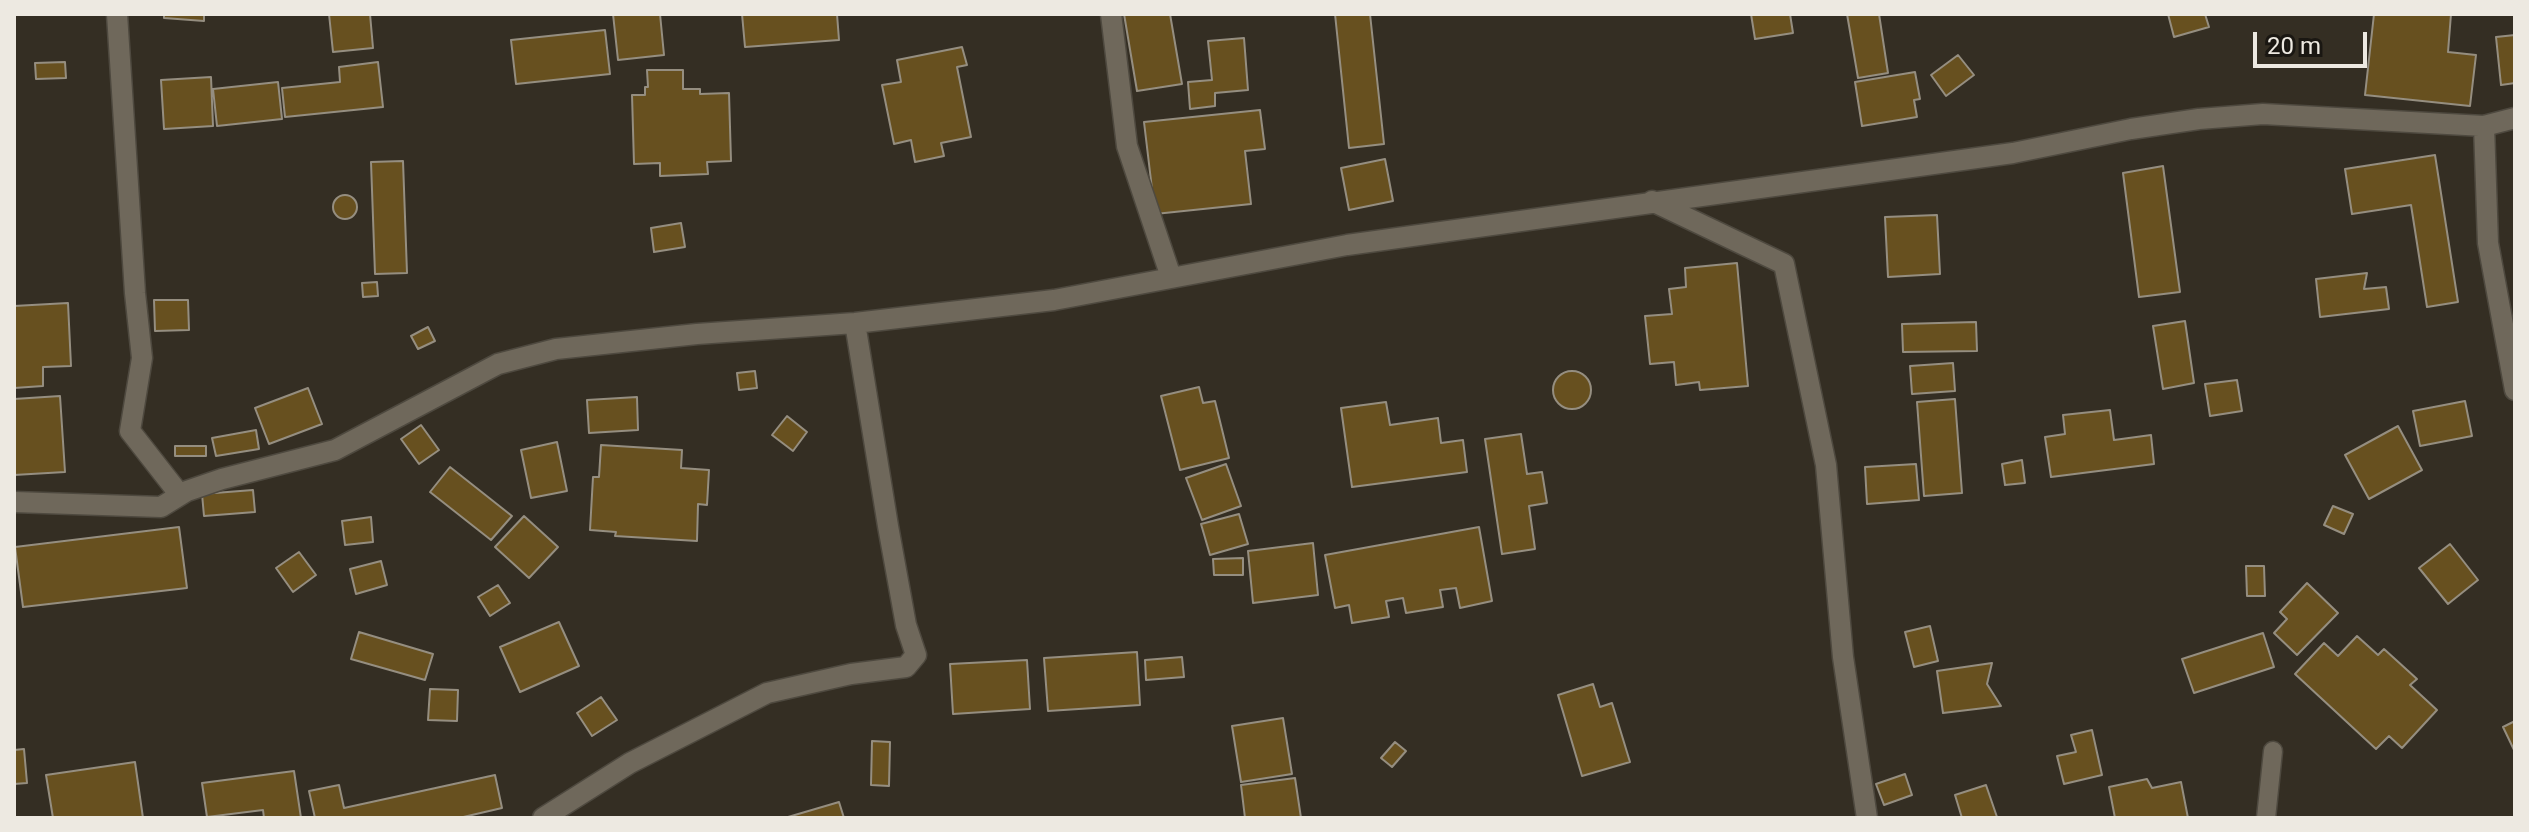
<!DOCTYPE html>
<style>
body{margin:0}
#map{position:relative;width:2529px;height:832px;overflow:hidden;background:#342e23;font-family:Roboto,sans-serif}
canvas{display:block}
.frame{position:absolute;inset:0;border:16px solid #ede9e1;pointer-events:none}
.scale{position:absolute;left:2253px;top:32px;width:114px;height:36px;box-sizing:border-box;border:4px solid #ede9e1;border-top:0;padding-left:10px;font-size:24px;line-height:28px;white-space:nowrap;color:#ede9e1;-webkit-text-stroke:6px #1a1712;paint-order:stroke}
</style>
<div id="map">
<canvas width="2529" height="832"></canvas>
<div class="frame"></div>
<div class="scale">20 m</div>
</div>
<script>
const ctx = document.querySelector('canvas').getContext('2d');
ctx.lineJoin = 'round';
function paint(path, color) { ctx.fillStyle = color; ctx.fill(path, 'evenodd'); }
function strokePath(path, color, width, dash) { ctx.strokeStyle = color; ctx.lineWidth = width; ctx.lineCap = dash ? 'butt' : 'round'; ctx.setLineDash(dash || []); ctx.stroke(path); }
const building = new Path2D(`
 M164,14h40v7l-40,-3z
 M329,14h41l3,34 -40,4z
 M613,14h47l4,41 -46,5z
 M742,14h95l2,26 -94,7z
 M1124,14h46l12,70 -45,7z
 M1335,14h35l14,130 -35,4z
 M1751,14h39l3,19 -38,6z
 M1847,14h32l9,59 -30,5z
 M2168,14h37l4,13 -35,10z
 M2374,14h77l-3,38 28,3 -6,51 -105,-11z
 M605,30l5,44 -94,10 -5,-44z
 M2515,35v48l-14,2 -5,-48z
 M1244,38l4,52 -33,3v13l-25,3 -2,-27 24,-2 -4,-39z
 M962,47l5,18 -10,2 14,70 -30,6 3,13 -29,6 -4,-22 -17,4 -12,-59 19,-3 -4,-22z
 M1958,55l16,20 -28,21 -15,-21z
 M65,62l1,16 -30,1 -1,-16z
 M378,62l5,45 -98,10 -3,-29 58,-6 -1,-15z
 M647,70h36v19h17v5l29,-1 2,68 -24,1 1,12 -48,2v-13l-26,1 -2,-69h13v-8h3z
 M1915,72l5,27 -6,1 3,17 -55,9 -7,-44z
 M211,77l2,49 -49,3 -3,-49z
 M278,82l4,37 -65,7 -4,-37z
 M1260,110l5,39 -20,2 6,53 -96,10 -11,-92z
 M2435,155l23,147 -31,5 -16,-102 -59,9 -7,-45z
 M1385,159l8,42 -44,9 -8,-42z
 M403,161l4,112 -32,1 -4,-112z
 M2163,166l17,126 -41,5 -16,-124z
 M333 207a12 12 0 1 1 24 0a12 12 0 1 1-24 0Z
 M1937,215l3,59 -52,3 -3,-60z
 M681,223l4,24 -31,5 -3,-24z
 M1737,263l11,123 -48,4 -1,-8 -23,3 -2,-23 -24,2 -5,-48 27,-2 -3,-25 17,-2 -1,-19z
 M2367,273l-3,16 22,-2 3,22 -69,8 -4,-38z
 M377,282l1,14 -15,1 -1,-14z
 M154,300h34l1,30 -34,1z
 M68,303l3,63 -28,1v19l-29,2v-82z
 M2185,321l9,62 -31,6 -10,-63z
 M1976,322l1,29 -74,1 -1,-28z
 M428,327l7,14 -17,8 -7,-13z
 M1953,363l2,28 -43,3 -2,-28z
 M1553 390a19 19 0 1 1 38 0a19 19 0 1 1-38 0Z
 M755,371l2,17 -18,2 -2,-17z
 M2237,380l5,31 -32,5 -5,-32z
 M1199,387l4,16 12,-2 14,57 -49,12 -19,-74z
 M308,388l14,36 -53,20 -14,-36z
 M60,396l5,76 -51,3v-76z
 M637,397l1,33 -49,3 -2,-33z
 M1955,399l7,94 -38,3 -7,-94z
 M2465,401l7,35 -52,10 -7,-35z
 M1386,402l4,23 48,-7 3,25 22,-3 4,32 -115,15 -11,-79z
 M2110,410l4,30 37,-5 3,29 -103,13 -6,-40 20,-3 -2,-19z
 M787,416l20,16 -14,19 -21,-16z
 M421,425l18,25 -20,14 -18,-25z
 M2398,426l24,44 -53,29 -24,-44z
 M256,430l3,19 -43,7 -4,-18z
 M1521,434l6,40 15,-2 5,31 -18,3 6,43 -33,5 -17,-115z
 M557,442l10,49 -36,7 -10,-48z
 M601,445l81,5 -1,18 28,2 -2,35 -9,-1 -1,37 -82,-5 1,-4 -26,-2 3,-53h6z
 M175,446h31v10h-31z
 M2022,460l3,23 -20,2 -3,-21z
 M1226,464l15,42 -39,14 -16,-42z
 M1916,464l3,36 -52,4 -2,-37z
 M450,467l62,49 -21,24 -61,-48z
 M253,490l2,22 -51,4 -2,-22z
 M2333,506l20,8 -9,20 -20,-9z
 M1239,514l9,30 -38,11 -9,-31z
 M524,516l34,31 -29,31 -34,-31z
 M371,517l2,25 -28,3 -3,-24z
 M179,527l8,61 -164,19 -8,-60z
 M1479,527l13,74 -32,7 -4,-20 -16,2 3,17 -37,6 -3,-15 -17,3 3,16 -37,6 -3,-18 -14,3 -10,-53z
 M1313,543l5,52 -65,8 -5,-52z
 M2450,544l28,36 -30,24 -29,-36z
 M299,552l17,23 -23,17 -17,-24z
 M1243,558v17h-29l-1,-16z
 M381,561l6,24 -31,9 -6,-25z
 M2246,566h18l1,30h-18z
 M2307,583l31,30 -41,42 -23,-22 13,-14 -7,-7z
 M498,585l12,18 -20,13 -12,-19z
 M559,622l20,44 -59,26 -20,-45z
 M1930,626l8,35 -24,6 -9,-35z
 M359,632l74,22 -8,26 -74,-21z
 M2263,633l11,34 -80,26 -12,-34z
 M2357,636l21,19 6,-6 33,30 -7,6 27,25 -35,38 -13,-12 -13,13 -81,-75 29,-31 14,13z
 M1137,652l3,53 -92,6 -4,-53z
 M1182,657l2,20 -38,3 -1,-20z
 M1027,660l3,49 -77,5 -3,-50z
 M1992,663l-5,21 14,22 -58,7 -6,-42z
 M1593,684l7,23 12,-4 18,59 -48,14 -24,-81z
 M430,689l28,1 -1,31 -29,-1z
 M601,697l16,23 -25,16 -15,-23z
 M1283,718l9,56 -51,8 -9,-56z
 M2515,721v31l-12,-25z
 M2092,730l10,45 -38,9 -7,-28 19,-4 -5,-17z
 M872,741l18,1 -1,44 -18,-1z
 M1395,742l11,9 -14,16 -11,-9z
 M24,749l3,34 -13,1v-34z
 M135,762l8,56h-90l-7,-43z
 M294,771l7,47h-37l-1,-8 -56,7 -5,-34z
 M1905,774l7,21 -28,10 -8,-21z
 M495,775l7,33 -43,10h-144l-6,-27 30,-6 5,23z
 M1295,778l6,40h-56l-4,-33z
 M2147,779l5,9 29,-6 7,36h-73l-6,-31z
 M1986,785l11,32 -35,1 -7,-23z
 M839,802l5,16h-56v-1z`);
const lane = new Path2D(`
 M2266,818l7,-67`);
const street = new Path2D(`
 M117,14l18,279 7,65 -12,73 50,64
 M1111,14l16,132 44,131
 M2484,126l4,117 27,147
 M1652,201l132,63 42,201 17,192 24,161
 M14,502l147,5 26,-16 35,-12 113,-29 163,-86 58,-15 141,-15 158,-11 199,-23 293,-55 666,-92 118,-24 68,-10 64,-5 221,12 31,-8
 M543,818l87,-55 137,-70 84,-19 55,-7 10,-12 -10,-30 -18,-99 -33,-203`);
paint(building, '#67501f');
strokePath(building, '#958e80', 2);
strokePath(lane, '#4e493f', 21);
strokePath(street, '#4e493f', 23);
strokePath(lane, '#6f685b', 18);
strokePath(street, '#6f685b', 20);
</script>
